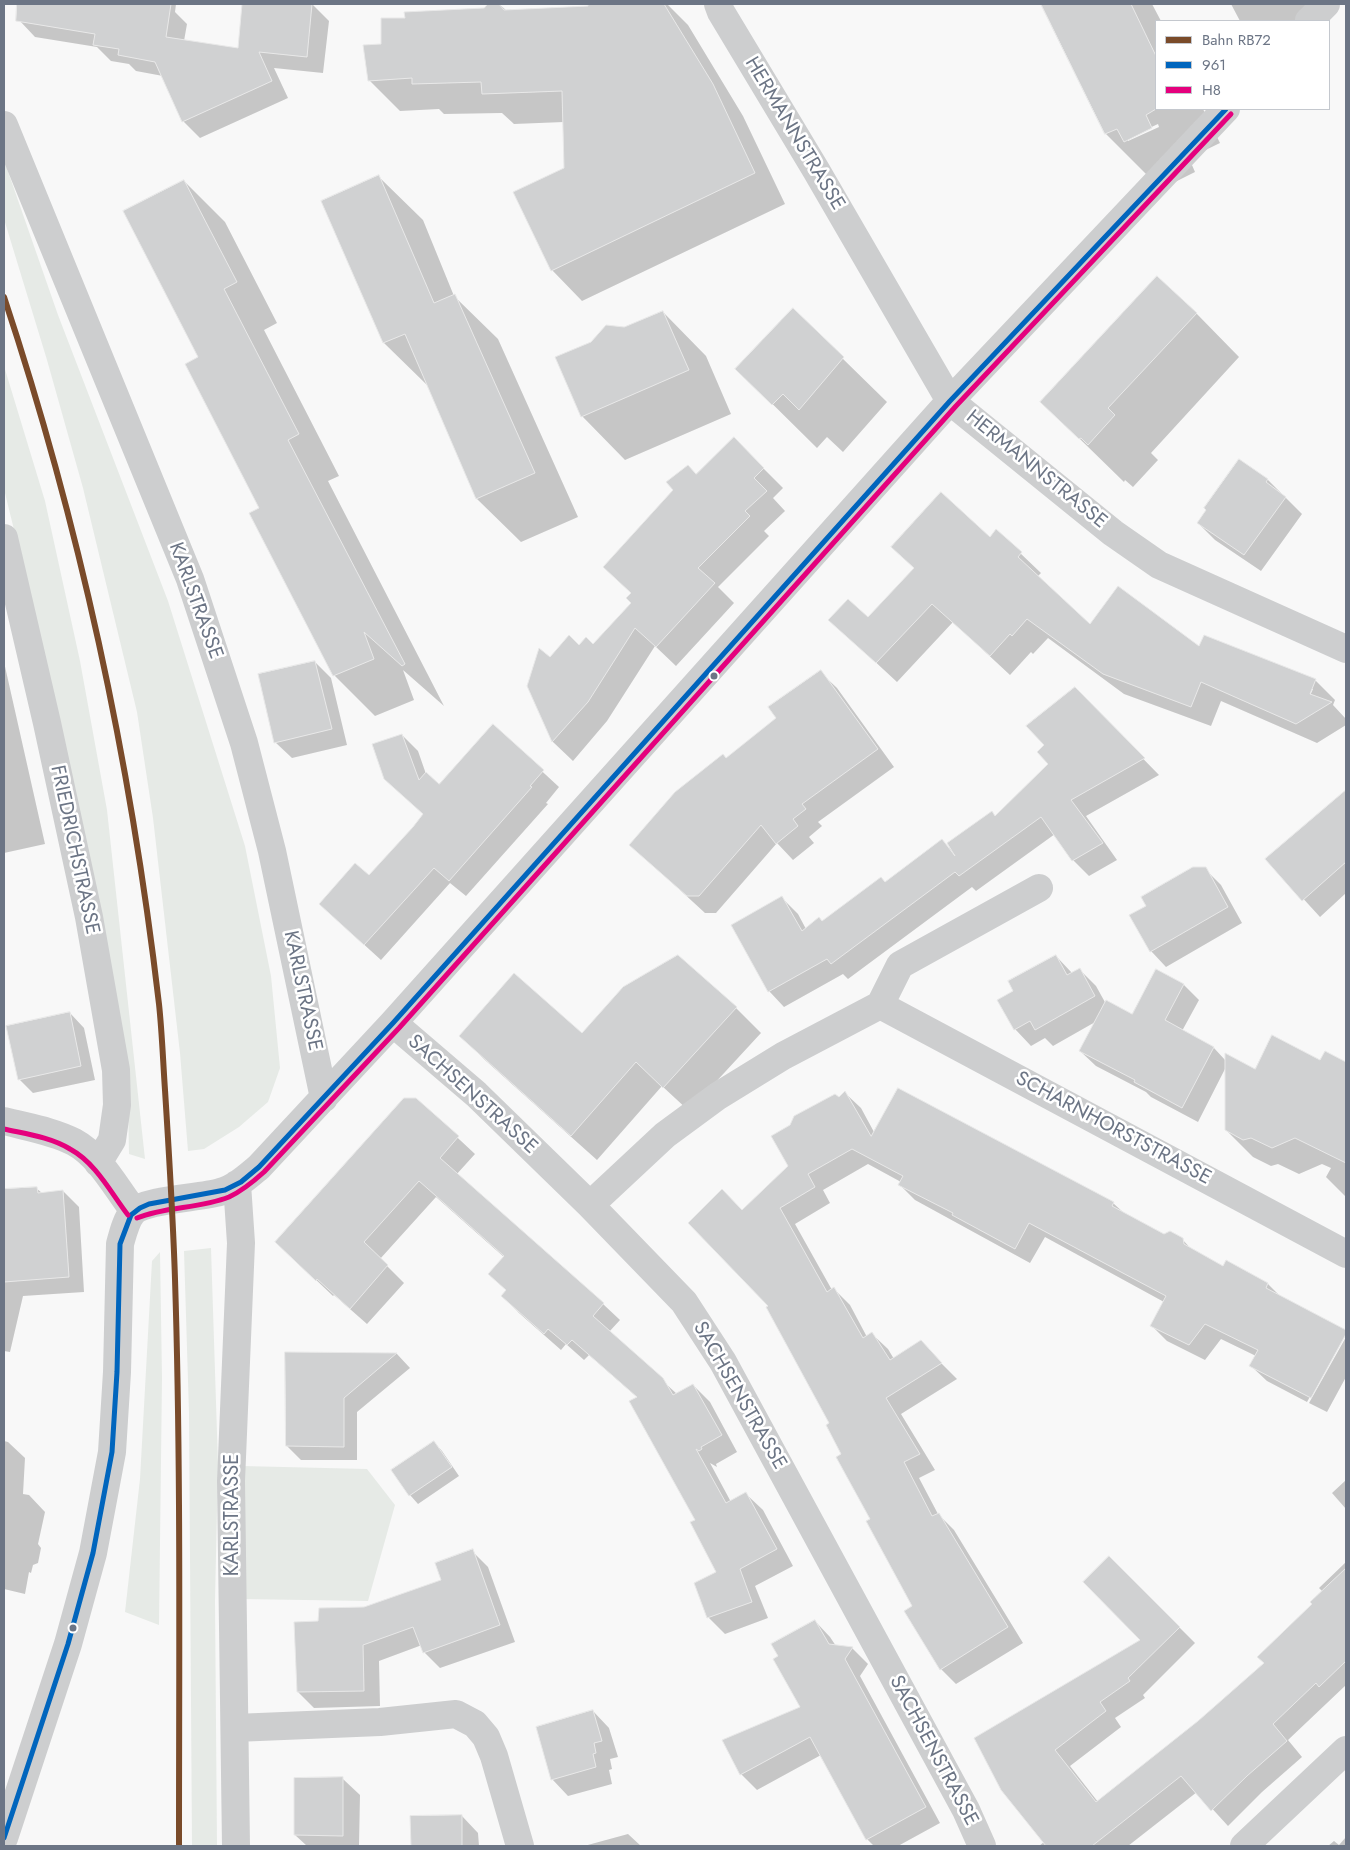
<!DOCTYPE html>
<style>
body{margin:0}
#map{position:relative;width:1350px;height:1850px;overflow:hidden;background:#f8f8f8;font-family:Jost,sans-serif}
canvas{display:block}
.frame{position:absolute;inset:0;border:5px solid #6c7585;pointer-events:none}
.legend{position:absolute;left:1155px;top:20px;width:175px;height:90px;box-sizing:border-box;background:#fff;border:1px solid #c4c8ce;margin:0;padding:6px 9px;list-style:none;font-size:15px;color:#6c7585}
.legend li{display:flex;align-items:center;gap:10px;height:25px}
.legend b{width:25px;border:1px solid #c4c8ce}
</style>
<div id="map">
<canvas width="1350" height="1850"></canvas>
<div class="frame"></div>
<ul class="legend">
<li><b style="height:6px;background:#7a4b2a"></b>Bahn RB72</li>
<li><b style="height:6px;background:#0065bd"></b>961</li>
<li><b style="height:6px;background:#e5007d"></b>H8</li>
</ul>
</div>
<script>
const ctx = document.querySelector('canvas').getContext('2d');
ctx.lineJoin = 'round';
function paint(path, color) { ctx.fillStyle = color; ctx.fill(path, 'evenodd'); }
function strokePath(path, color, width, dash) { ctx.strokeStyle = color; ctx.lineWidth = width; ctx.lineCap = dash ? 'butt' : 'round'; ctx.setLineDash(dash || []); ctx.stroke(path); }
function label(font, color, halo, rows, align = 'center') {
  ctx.font = font + ' Jost,sans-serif'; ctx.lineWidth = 5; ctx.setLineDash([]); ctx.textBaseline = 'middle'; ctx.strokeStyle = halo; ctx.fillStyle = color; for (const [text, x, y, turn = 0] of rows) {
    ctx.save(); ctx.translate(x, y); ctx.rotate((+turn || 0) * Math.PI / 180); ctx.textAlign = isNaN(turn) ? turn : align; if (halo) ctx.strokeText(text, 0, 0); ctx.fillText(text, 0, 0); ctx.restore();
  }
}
const green = new Path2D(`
 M4,160l54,155 110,286 77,245 26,130 9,92 -12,34 -29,25 -35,22 -16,2 -8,-98 -27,-235 -16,-106 -54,-224 -36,-128 -43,-141z
 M4,366l41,135 35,160 27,149 38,349 -16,-5 -1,-53 -83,-445 -41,-167z
 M211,1248l7,216 -3,137 2,245h-25l-3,-433 -5,-162z
 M160,1252l2,126 -3,247 -34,-13 15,-133 12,-218z
 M242,1466l125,3 28,36 -27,96 -127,-2z`);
const shadow = new Path2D(`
 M21,4h155l-1,8 12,12 -3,17 55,8 4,-45h69l17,17 -6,52 -49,-5 14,30 -88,40 -17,-17 -20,-45 -27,-5 -7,-7 -18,-3 -14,-14 -62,-10 -16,-17z
 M489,4h10l8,7 82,-3v-4h78l21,21 55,91 42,88 -203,97 -30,-31 13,-101 -1,-47 -50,2 -12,-11 -58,1 -5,-5 -39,2 -31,-31 14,-35 23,-26 79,-10z
 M1042,4h110l9,17h-5v88h47l17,34 -31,15 6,14 -26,13 -20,-8 -43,-43zM1158,124l1,3 -31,14v-3z
 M1231,4h101l-17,17h-75z
 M379,177l44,43 31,76 44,43 80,178 -57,25 -44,-43 -49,-113 -44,-43z
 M184,181l41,41 52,101 -13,7 75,146 -11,5 116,225 -41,-36 11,30 -39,16 -41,-41 -73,-167z
 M793,310l94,92 -44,50 -16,-15 -10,11 -80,-79z
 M663,312l43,44 25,58 -106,46 -43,-44 10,-73z
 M1196,313l43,44 -88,96 7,7 -25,27 -8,-7 -1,2 -82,-80z
 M734,439l49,49 -10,10 12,13 -21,20 5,5 -51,51 16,16 -58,63 -21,-20 -48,75 -34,40 -20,-19 -24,-57 21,-26 29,-12 14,-1 40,-43 -1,-10z
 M1239,460l29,20 34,34 -41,57 -46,-31 -17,-17z
 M997,531l44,42 -4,4 53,49 110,22 115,32 20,20 -2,5 13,14v6l-29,18 -96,-42 -10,25 -87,-32 -76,-56 -15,16 -2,-2 -21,23 -57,-53 -56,60 -67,-62 38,-2 122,-80zM1310,689h3l-5,11z
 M4,662l41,182 -41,9z
 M315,662l16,16 16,67 -55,13 -17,-16z
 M820,672l17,16 57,79 -76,55 4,4 -13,11 5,6 -21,17 -16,-17 -61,70h-11l-74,-68 95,-85 51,-42z
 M1075,689l84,86 -73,41 31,44 -28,16 -16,-16 -18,-26 -79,57 -4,-4 -124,92 -5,-5 -59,33 -15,-16 13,-93 16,16 8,15 17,-7 62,-39 57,-42 10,9 44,-33 54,-53 -4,-19z
 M493,726l66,61 -13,16 2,1 -82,92 -16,-13 -69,77 -44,-40 32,-43 45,-49 10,-13 -22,-80 16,16 8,23 13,11z
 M1331,805l15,15v73l-26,24 -53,-58z
 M1205,869l16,16 21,38 -76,44 -15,-16 -4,-45z
 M1056,956l16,17 7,-4 17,17 10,18 26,11 24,-44 28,14 15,15 -17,31 32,17 12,13 29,9 66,-8 4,-9 21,11v133l-20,-20 5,-9 -9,-4 -23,10 -21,-10 -7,2 -18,-9 -27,-27v-63l-28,55 -47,-25 -5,-5 -50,-26 -16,-15 17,-30 -44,25 -8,-8 -14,8 -16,-17v-37z
 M678,957l58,51 25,25 -72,78 -27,-25 -65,74 -112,-100 -24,-24 121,-1z
 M70,1013l14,15 11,52 -62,13 -14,-14z
 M845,1093l16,15 13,24 239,71 11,10 40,22 18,4 12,13 30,16 44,16 12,12 66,35v5h-2l-37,66 -40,-21 -16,-15 5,-10 -35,-17 -16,21 -38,-19 -15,-15 12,-24 -119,-65 -15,26 -115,-63 -15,-15 1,-3 -33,-18 -45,26 7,13 -35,21 37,66 2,-1 16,16 17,32 5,-3 16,15 6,10 42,-1 21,21 -56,35 34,56 -16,8 19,36 16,16 69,113 -67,41 -15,-15 -27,-63 -42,-87 -41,-95 -61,-118 -28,-94 48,-46 48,-68z
 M416,1099l59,55 -19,21 147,129 17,16 -11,12 68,62 16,-9 17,17 27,50 -21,12 1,3 -7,-4 21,39 15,-8 17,16 30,56 -38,20 13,32 -43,16 -17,-17 10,-45 -21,-52 -59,-122 -49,-43 -5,5 -18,-16 -5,6 -42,-37 -16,-17 4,-5 -18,-17 15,-17 -68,-60 -56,62 24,24 -37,41 -33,-29 -1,1 -40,-38z
 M36,1188l6,5 21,-2 16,16 5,85 -61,4 -13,56 -6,-1v-161z
 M1346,1337v40l-19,35 -18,-9z
 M287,1353l110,1 13,14 -53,44v48h-56l-14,-14z
 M4,1441l4,1 17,16 -2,36 6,1 16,17 -7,32 3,4 -3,15 -5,2 -2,8 -2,-1 -4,22 -21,-5z
 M434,1442l8,9 17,25 -41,28 -8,-9 -17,-25z
 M1346,1480v29l-14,-16z
 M472,1551l16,16 27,75 -75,26 -16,-16 -2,-7 -43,16 1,45 -66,2 -16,-16 21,-70 46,-13 77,-29z
 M1109,1557l86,86 -52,52 2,3 -30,20 6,9 -51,39 28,36 100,-80 67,-59 58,-71 -4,-4 27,-26v123l-58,55 14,17 -40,35 -34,34 -31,-34 -69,54h-89l5,-4 -41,-52 139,-150z
 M815,1621l15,16 6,9 16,2 16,16 -8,12 80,147 -42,23h-24l-7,-7 -46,-84 -64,35 -16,-16 61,-66z
 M593,1711l16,17 9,29 -8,2 2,10 -3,1 3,14 -44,12 -16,-17z
 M343,1779l17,16 -1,51h-52l-12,-11z
 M462,1816l16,17 1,13h-67v-29z
 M628,1834l13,12h-57z
 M1346,1837v9h-18l6,-5 5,4z`);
const building = new Path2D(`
 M17,4h154l-5,33 72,11 4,-44h70l-5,53 -48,-5 13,29 -90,41 -27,-60 -37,-7 1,-6 -26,-4 2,-11 -79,-13z
 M488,4h11l5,6 84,-4v-2h76l49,80 42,89 -204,98 -38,-79 51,-24 -2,-77 -80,3 -1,-12 -69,2v-6l-44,3 -5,-36 18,-1v-26h24l-1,-6 80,-4z
 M1041,4h90l25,52v53l-10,6 6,13 -28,14 -7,-13 -12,5z
 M379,175l55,128 21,-9 80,179 -59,26 -71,-165 -22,9 -62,-142z
 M184,180l53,102 -13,7 75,145 -11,6 117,224 -3,2 -38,-34 10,27 -41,17 -84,-163 10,-5 -74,-144 13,-7 -75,-146z
 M1157,276l40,37 -89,95 7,7 -27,30 -7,-7 -2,1 -39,-37z
 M793,308l51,49 -45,53 -16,-16 -11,11 -37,-36z
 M663,311l26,59 -108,47 -26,-60 36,-15 15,-17 18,2z
 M734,437l30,31 -10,10 13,13 -22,20 5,5 -52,52 17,15 -59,64 -21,-19 -47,74 -36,40 -25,-56 12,-38 11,9 19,-22 10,10 7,-8 7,7 38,-41 -5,-5 5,-5 -28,-26 70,-77 -7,-8 22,-17 8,9z
 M1239,459l29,20 -2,3 20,15 -42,58 -47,-32 9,-13 -2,-2z
 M941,492l49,45 6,-8 26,23 -4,5 72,67 28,-38 81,60 5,-11 112,44 -6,15 22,8 -36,22 -95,-42 -10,25 -88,-33 -76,-55 -15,17 -2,-2 -20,22 -58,-52 -56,59 -48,-43 20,-21 20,18 46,-49 -23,-21z
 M315,661l17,68 -58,14 -16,-69z
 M821,670l57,79 -76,55 4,5 -13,10 5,7 -22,18 -15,-19 -62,71h-12l-58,-51 46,-53 48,-38 3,4 50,-40 -8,-11z
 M1075,687l70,71 -74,42 32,43 -31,18 -31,-44 -82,59 -4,-4 -124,92 -4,-5 -59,33 -37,-67 51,-29 20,35 17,-14 3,4 59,-44 4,5 57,-43 13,17 -8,-13 45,-32 3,5 53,-52 -11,-12 7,-7 -18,-19z
 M493,724l51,46 -14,16 2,1 -83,94 -15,-13 -70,77 -45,-41 36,-41 14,12 44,-48 10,-13 -39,-35 -12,-35 30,-10 17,46 7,-8 13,12z
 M1346,790v72l-44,39 -37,-42z
 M1193,867h13l22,40 -78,45 -21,-37 17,-9 -5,-9z
 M678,955l59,52 -74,81 -27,-26 -65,74 -112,-100 55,-63 68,60 41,-46z
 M1056,955l11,20 13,-7 15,28 -60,34 -5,-9 -16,9 -17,-30 16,-9 -5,-10z
 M1156,969l28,15 -19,36 49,27 -32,61 -48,-26 1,-2 -56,-29 27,-51 26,14z
 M70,1012l11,54 -63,14 -12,-54z
 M1272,1035l48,25 5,-9 21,11v101l-51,-25 -23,10 -21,-10 -8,2 -18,-10v-77l30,16z
 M898,1088l216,114 -2,4 52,28 6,-3 13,7 1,6 39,22 3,-6 42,23 -2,5 80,42v4l-35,64 -62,-32 9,-16 -53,-26 -16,21 -39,-19 16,-30 -137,-73 -14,26 -63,-34 1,-2 -55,-28 5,-9 -51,-27 -44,25 7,13 -35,21 47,84 7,-5 29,51 9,-6 18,28 31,-20 21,23 -56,35 34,56 -16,8 28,54 7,-3 69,114 -68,43 -36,-59 8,-5 -46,-85 4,-2 -34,-62 5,-3 -15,-29 3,-2 -63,-116 2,-1 -80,-83 34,-34 20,21 46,-44 -17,-30 19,-11 4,-9 41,-22 4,3 6,-6 26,45z
 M404,1098h12l43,38 -19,22 164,145 -11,13 70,62 10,17 20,-11 29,51 -21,12 1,2 -3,2 -3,-2 30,54 20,-11 31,57 -37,20 12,33 -45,16 -13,-35 22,-11 -26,-50 5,-2 -66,-119 8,-4 -65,-57 -5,5 -19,-16 -4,5 -43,-38 5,-6 -18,-16 16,-18 -85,-75 -55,61 24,23 -38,44 -33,-30 -1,2 -41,-39z
 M37,1187l1,6 25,-3 6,87 -65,5v-93z
 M285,1352l112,1 -53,45v49l-58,-1z
 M434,1441l18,26 -43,29 -18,-26z
 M473,1549l27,76 -77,28 -10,-26 -50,18 1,46 -67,1 -3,-70 24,-1 1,-13 45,-1 77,-27 -6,-17z
 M1109,1556l71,71 -52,51 2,3 -30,21 6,9 -51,39 41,52 102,-81 66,-58 -7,-6 55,-53 -2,-2 36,-34v93l-27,26 -3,-4 -43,41 14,17 -40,35 -36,35 -30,-35 -89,70h-46l-45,-56 -27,-52 166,-98 -57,-58z
 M815,1620l14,24 24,3 -8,12 81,148 -60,33 -56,-103 -70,38 -18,-35 78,-33 -27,-48 5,-3 -7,-12z
 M593,1710l9,31 -8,2 2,10 -3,1 3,13 -45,13 -15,-53z
 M343,1777v59l-49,-1v-57z
 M462,1815v31h-51l-1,-30z`);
const minor = new Path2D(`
 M718,4l3,8 95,158 134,231 163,132 46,32 187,84
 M1309,21l17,-17
 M4,125l186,454 54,164 28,108 52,247
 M4,538l43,185 42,194 27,153 1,35 -5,35 -14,23
 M880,1005l466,249
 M393,1023l83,71 114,111 94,97 39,60 243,448 16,36
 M4,1121c23,6 49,10 70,21 26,14 42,46 60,69
 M590,1205l75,-70 53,-39 65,-40 97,-51 20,-40 139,-77
 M235,1728l145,-6 76,-8 19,10 11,13 8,19 26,90
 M4,1838l64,-194 25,-91 19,-101 5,-80 3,-128c3,-11 6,-24 13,-32 13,-13 68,-14 87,-20 15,-4 27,-15 39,-25l134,-144 557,-622 276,-292
 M236,1846l-5,-365 10,-238 -4,-59
 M1244,1846l102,-96`);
const bus1 = new Path2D(`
 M4,1838l64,-194 25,-91 19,-101 5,-80 3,-128 11,-29 9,-7 9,-4 76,-14 16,-8 18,-15 134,-144 557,-622 276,-292`);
const bus2 = new Path2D(`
 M4,1129c22,5 46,8 66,20 26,14 41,44 58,66
 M137,1218c29,-12 62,-9 92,-21 13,-6 25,-16 35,-25l135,-144 557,-622 275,-292`);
const rail1 = new Path2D(`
 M4,297c76,229 127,467 155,707 3,28 4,57 6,86 4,63 8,126 10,189 6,189 4,378 4,567`);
const markers = [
 [714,676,4.5,"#6c7585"],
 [73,1628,4.5,"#6c7585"]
];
const streetNames = [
 ["HERMANNSTRASSE",794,134,59],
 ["HERMANNSTRASSE",1036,470,39],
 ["KARLSTRASSE",195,601,70],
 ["FRIEDRICHSTRASSE",74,850,78],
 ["KARLSTRASSE",302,991,78],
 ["SACHSENSTRASSE",472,1095,42],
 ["SCHARNHORSTSTRASSE",1113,1129,28],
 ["SACHSENSTRASSE",739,1396,60],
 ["KARLSTRASSE",233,1515,-90],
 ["SACHSENSTRASSE",933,1751,62]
];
paint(green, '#e6eae6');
paint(shadow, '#0003');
paint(building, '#d0d1d2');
strokePath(building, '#e8e8e8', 1);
strokePath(minor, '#cdcecf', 28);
strokePath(bus1, '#0065bd', 5);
strokePath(bus2, '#e5007d', 5);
strokePath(rail1, '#7a4b2a', 6);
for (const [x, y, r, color] of markers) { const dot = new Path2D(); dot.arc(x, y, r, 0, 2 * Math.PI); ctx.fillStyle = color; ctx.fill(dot); strokePath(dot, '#fff', 2); }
label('20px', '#6c7585', '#fff', streetNames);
</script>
